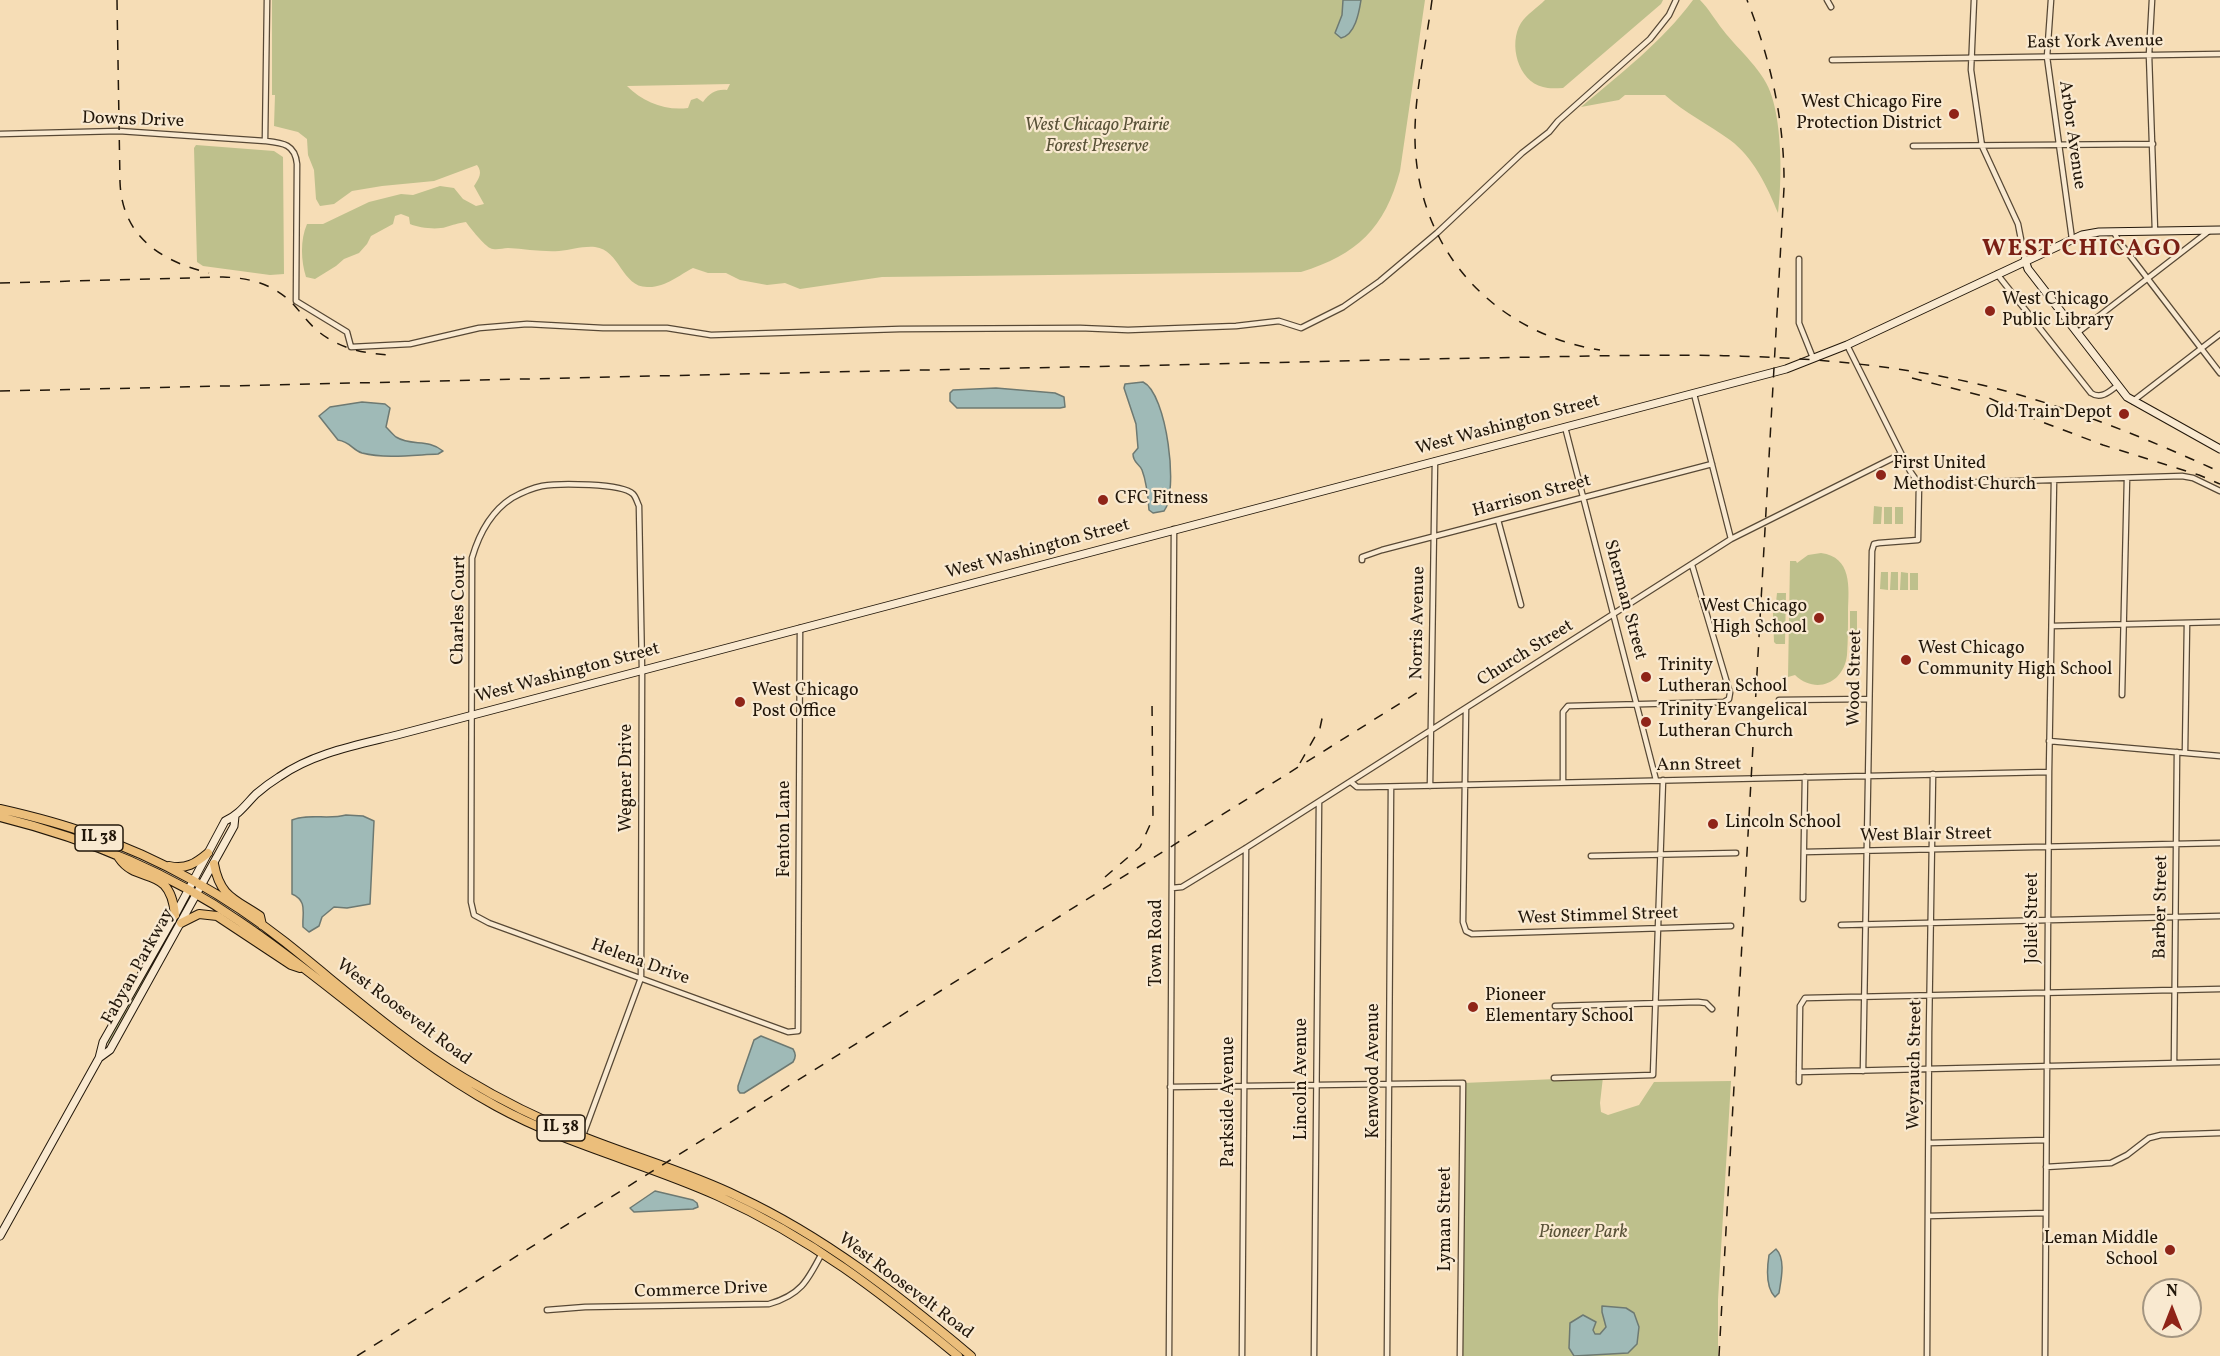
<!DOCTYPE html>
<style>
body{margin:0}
#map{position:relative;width:2220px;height:1356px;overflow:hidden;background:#f6ddb6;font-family:Vollkorn,serif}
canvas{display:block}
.north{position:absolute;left:2142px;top:1278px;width:60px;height:60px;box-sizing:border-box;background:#f9e9d0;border:2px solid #a39581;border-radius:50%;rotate:0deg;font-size:16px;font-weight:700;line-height:24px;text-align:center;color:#22170a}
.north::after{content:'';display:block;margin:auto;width:21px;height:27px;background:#8f2418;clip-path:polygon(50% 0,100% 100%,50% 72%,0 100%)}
</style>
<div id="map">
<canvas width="2220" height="1356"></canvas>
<div class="north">N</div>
</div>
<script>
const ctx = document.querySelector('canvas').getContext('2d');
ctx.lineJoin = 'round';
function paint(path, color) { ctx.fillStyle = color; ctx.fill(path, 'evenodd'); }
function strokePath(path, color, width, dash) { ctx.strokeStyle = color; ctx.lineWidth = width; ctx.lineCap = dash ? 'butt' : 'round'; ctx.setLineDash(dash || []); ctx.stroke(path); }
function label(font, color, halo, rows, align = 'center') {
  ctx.font = font + ' Vollkorn,serif'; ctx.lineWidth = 4.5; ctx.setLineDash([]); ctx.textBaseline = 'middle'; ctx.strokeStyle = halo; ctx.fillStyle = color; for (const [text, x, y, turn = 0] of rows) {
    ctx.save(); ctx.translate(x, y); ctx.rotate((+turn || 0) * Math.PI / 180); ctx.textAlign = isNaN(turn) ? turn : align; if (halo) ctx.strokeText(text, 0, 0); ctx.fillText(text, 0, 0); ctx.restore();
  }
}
const green = new Path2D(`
 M272,0h1153l-25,171c-15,57 -43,84 -99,101l-419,5 -82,12 -15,-6 -18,2 -27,-5 -14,-7h-18l-15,-5c-14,7 -28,20 -46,19 -25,0 -27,-37 -52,-40 -13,-1 -24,3 -36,4 -17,1 -34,-2 -51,-3 -6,0 -12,3 -18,0 -5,-2 -20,-20 -24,-26 -8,1 -13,3 -20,5 -9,3 -27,1 -36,-3l-1,-7 -8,-3 -6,2 -2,8 -22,12 -4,8 -8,9 -15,6 -8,7 -21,13 -9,-2c-5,-16 -6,-37 1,-53h16l46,-22 32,-8 12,1 27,-9 14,2 9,11 13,7 8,-2 -10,-18c5,-8 9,-13 3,-21l-43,16 -52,5 -30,5 -18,13 -14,2 -4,-7 -2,-29 -6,-15 -1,-16 -9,-7 -24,-6 1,-31h-3zM730,84l-3,6c-11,-1 -17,3 -24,12l-6,-4 -6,2 -3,8c-23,3 -45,-6 -61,-22z
 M1545,0h118l-2,4 -98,84c-6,0 -14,1 -20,-1 -25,-6 -35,-43 -22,-64 5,-8 17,-16 24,-23z
 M1693,0h7c9,9 15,20 23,30 16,21 42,41 49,67 10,32 10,83 6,116 -11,-27 -25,-56 -48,-73 -22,-16 -45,-27 -65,-45h-40l-6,5 -38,7c39,-33 81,-65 112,-107z
 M196,145l78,6 9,6 1,117 -14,1 -67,-9 -6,-4 -3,-114z
 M1874,506l8,1 -1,17h-8z
 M1884,507h8v17h-8z
 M1895,507h8v17h-8z
 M1821,553c31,4 28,34 27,58 0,15 0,29 -1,44 -3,28 -31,40 -52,20l-7,2 2,-116h6l1,2 11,-8z
 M1881,572h7v18l-8,-1z
 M1891,572h7v18h-8z
 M1901,572l7,1v17h-8z
 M1910,573h8v17h-8z
 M1777,593h9l-1,51h-9l-2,-2 -1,-29 2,-1z
 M1850,611h7v21h-7z
 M165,940l-19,39 -36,65 -3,-1z
 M1603,1077l-3,26 1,9 7,3 31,-10 15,-23 77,-1 -13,219v56h-258l3,-273z`);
const water = new Path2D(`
 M1343,0h18c-2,13 -6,35 -20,38l-6,-5 7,-18z
 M1143,382c24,11 36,111 21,129l-11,2 -4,-3c-1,-14 -2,-27 -7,-40 -3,-7 -9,-7 -9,-16l5,-6 -2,-24 -12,-36 1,-4z
 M996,388l59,5 9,4 1,10 -5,1h-103l-7,-7v-8l3,-3z
 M362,402l23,2 5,4 -4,19c3,3 7,8 10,10 16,10 31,1 47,14l-5,3c-24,1 -52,5 -76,-1 -10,-3 -11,-11 -24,-13l-19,-24 11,-9z
 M346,815l17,1 11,5 -4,83 -23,4 -13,-1 -12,10 -3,9 -10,6 -6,-5c-1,-14 5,-26 -11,-33v-74c17,-7 36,0 54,-5z
 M761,1036l32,13c3,5 3,8 0,13l-49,31h-4l-2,-3v-4l16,-46z
 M655,1191l38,9 4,3 1,4 -5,2 -59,3 -4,-4z
 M1776,1249c10,10 5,31 3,44l-4,4c-10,-10 -8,-29 -6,-42z
 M1602,1306l24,2 8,5 5,14 -2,17 -9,9 -54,3 -5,-8 1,-25 13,-8 13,7 -3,8 2,4h5l6,-7 -4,-15z`);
const street = new Path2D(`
 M1827,0l4,7
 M1974,0l-3,70 11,76 36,78 7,36
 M2051,0l-4,57 25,182
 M2152,0l-3,55 6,176
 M1832,60l388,-6
 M0,134l119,-3 146,10c18,2 30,3 32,23l-1,137 51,31 4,15 59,-3 69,-16 48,-4 76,4h64l44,7 189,-6 180,-1 48,2 108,-4 43,-5 22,7 42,-21 37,-26 57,-48 85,-80 27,-21 9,-11 92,-82 19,-24 7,-15
 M265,141l2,-141
 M1913,146l240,-2
 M2114,232l4,8 102,133
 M1799,259v64l14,35
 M1997,274l94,119c10,7 19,-2 27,-8
 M2077,333l132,-102
 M1847,345l63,126 9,13 -1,56 -39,3 -5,1 -2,7 -9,520
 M1694,394l37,145
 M2133,401l87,-67
 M1565,427l91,353
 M1919,484l263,-8 11,2 27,13
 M1498,520l23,85
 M1362,560v-3l20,-7 330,-86
 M2052,626l168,-4
 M2122,695l5,-217
 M1779,700l90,-1
 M1466,708l-3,214 3,9 6,3 259,-8
 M2049,741l171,15
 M2185,752l2,-129
 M1351,782l6,5h10l682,-15
 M1563,782v-70l5,-6 156,-4 5,-3 1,-6 -38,-128
 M1430,786l5,-325
 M1804,852l416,-9
 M1591,856l145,-3
 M1172,888l10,-1 64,-39 485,-309 170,-85
 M1803,899l2,-122
 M1841,925l379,-9
 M1555,1006l143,-4 8,1 6,6
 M2174,1063l3,-311
 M1799,1072l421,-10
 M1554,1078l99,-3 10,-295
 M1799,1082l1,-76 5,-8 415,-9
 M1170,1087l293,-4 -3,273
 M582,1138l59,-160 1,-308 -3,-164c-2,-4 -3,-9 -6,-12 -11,-11 -75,-11 -91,-8 -10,2 -21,7 -30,12 -22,14 -33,36 -40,60l-1,344 3,13 15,8 299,109 10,-1 2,-403
 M1929,1143l117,-3
 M2046,1167l65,-4 16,-8 22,-17 12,-3 59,-2
 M1928,1216l118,-3
 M547,1310l38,-3 184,-3c32,-9 39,-24 53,-51
 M1169,1356l5,-827
 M1242,1356l4,-508
 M1314,1356l5,-554
 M1387,1356l4,-569
 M1927,1356l2,-324 4,-258
 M2045,1356l4,-584 5,-292`);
const secondary = new Path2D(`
 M2025,260l3,9 99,128 93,52
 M99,1058l11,-8 124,-224 1,-10
 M0,1236l99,-178 4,-16 72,-127 50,-94c14,-6 21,-17 31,-27 7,-6 15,-12 23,-17 34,-24 78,-32 118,-42l1389,-366 61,-24 235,-110 17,-3 121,-2`);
const primary = new Path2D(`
 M0,809c31,7 62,15 92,26 68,23 136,62 193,107 58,46 115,98 179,136 38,23 77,42 117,58 52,21 107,36 158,61 86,40 159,98 232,159
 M0,817c84,21 168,55 239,104 88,59 164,134 257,185 71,39 149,57 222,90 93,42 162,96 240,160
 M119,858c19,28 51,5 56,57
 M214,864c6,33 21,35 46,52l2,9
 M169,866c17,4 27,-3 39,-13
 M181,923l18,-9 18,2 74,49 9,3`);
const rail = new Path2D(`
 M117,0l3,182c2,54 40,79 89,91
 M1432,0c-6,46 -18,94 -17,140 2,109 78,193 185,210
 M0,283l223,-6c28,1 51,7 71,28 8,9 15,19 25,27 21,17 47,22 73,23
 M1912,378l75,19 50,23 66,25 96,30 21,9
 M0,391c375,-8 750,-18 1125,-25 138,-3 277,-7 416,-9 138,-3 277,-6 414,22 89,18 183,55 265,93
 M1300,763l20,-35 3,-14
 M1105,877l35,-30 13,-29 -1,-118
 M357,1356l1066,-667
 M1719,1356l65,-1168c1,-65 -13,-128 -37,-188`);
const markers = [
 [1954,114,6,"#8f2418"],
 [1990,311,6,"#8f2418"],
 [2124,414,6,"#8f2418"],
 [1881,475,6,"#8f2418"],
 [1103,500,6,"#8f2418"],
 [1819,618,6,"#8f2418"],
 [1906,660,6,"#8f2418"],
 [1646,677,6,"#8f2418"],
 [740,702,6,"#8f2418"],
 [1646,722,6,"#8f2418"],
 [1713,824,6,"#8f2418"],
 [1473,1007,6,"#8f2418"],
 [2170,1250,6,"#8f2418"]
];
const shields = [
 [99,838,48],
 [561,1128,48]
];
const shieldNames = [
 ["IL 38",99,838],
 ["IL 38",561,1128]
];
const streetNames = [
 ["East York Avenue",2095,43,-1],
 ["Downs Drive",133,121,2],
 ["Arbor Avenue",2071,135,82],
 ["West Washington Street",1508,426,-15],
 ["Harrison Street",1532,497,-15],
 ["West Washington Street",1038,550,-15],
 ["Sherman Street",1624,600,75],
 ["Charles Court",460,610,-89],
 ["Norris Avenue",1419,623,-89],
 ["Church Street",1526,654,-32],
 ["West Washington Street",568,674,-15],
 ["Wood Street",1856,678,-89],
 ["Ann Street",1699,766,-1],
 ["Wegner Drive",628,778,-90],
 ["Fenton Lane",786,829,-90],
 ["West Blair Street",1926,836,-1],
 ["Barber Street",2162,907,-89],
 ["West Stimmel Street",1598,917,-2],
 ["Joliet Street",2034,918,-90],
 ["Town Road",1158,943,-90],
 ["Helena Drive",640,963,20],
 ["Fabyan Parkway",139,967,-61],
 ["West Roosevelt Road",403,1013,37],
 ["Weyrauch Street",1916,1065,-89],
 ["Kenwood Avenue",1375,1071,-90],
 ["Lincoln Avenue",1303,1079,-90],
 ["Parkside Avenue",1230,1102,-90],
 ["Lyman Street",1447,1219,-90],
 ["West Roosevelt Road",905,1287,37],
 ["Commerce Drive",701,1291,-2]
];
const poiNames = [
 ["West Chicago Fire",1942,104,"right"],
 ["Protection District",1942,125,"right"],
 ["West Chicago",2002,301],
 ["Public Library",2002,322],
 ["Old Train Depot",2112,414,"right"],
 ["First United",1893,465],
 ["Methodist Church",1893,486],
 ["CFC Fitness",1115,500],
 ["West Chicago",1807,608,"right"],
 ["High School",1807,629,"right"],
 ["West Chicago",1918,650],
 ["Community High School",1918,671],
 ["Trinity",1658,667],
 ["Lutheran School",1658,688],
 ["West Chicago",752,692],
 ["Post Office",752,713],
 ["Trinity Evangelical",1658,712],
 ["Lutheran Church",1658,733],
 ["Lincoln School",1725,824],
 ["Pioneer",1485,997],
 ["Elementary School",1485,1018],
 ["Leman Middle",2158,1240,"right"],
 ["School",2158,1261,"right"]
];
const parkNames = [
 ["West Chicago Prairie",1097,127],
 ["Forest Preserve",1097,148],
 ["Pioneer Park",1583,1234]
];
const districtNames = [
 ["WEST CHICAGO",2082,251]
];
paint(green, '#bec08c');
paint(water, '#9fbab7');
strokePath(water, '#6d7972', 1.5);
strokePath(street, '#574835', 7);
strokePath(secondary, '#22170a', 9);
strokePath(primary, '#22170a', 10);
strokePath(street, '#f9e9d0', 4.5);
strokePath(secondary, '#f9e9d0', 7);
strokePath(primary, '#ebbe7b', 8);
strokePath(rail, '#22170a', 1.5, [10, 10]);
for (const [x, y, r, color] of markers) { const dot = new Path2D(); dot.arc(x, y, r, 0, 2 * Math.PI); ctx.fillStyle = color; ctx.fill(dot); strokePath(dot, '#f9e9d0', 2); }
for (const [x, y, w] of shields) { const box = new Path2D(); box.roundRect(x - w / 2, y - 13, w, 26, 4.5); ctx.fillStyle = '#f9e9d0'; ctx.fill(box); strokePath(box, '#22170a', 1.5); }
label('bold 16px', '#22170a', null, shieldNames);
label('18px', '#22170a', '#f9e9d0', streetNames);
label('18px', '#22170a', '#f9e9d0', poiNames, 'left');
label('italic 18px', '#595238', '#f9e9d0', parkNames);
ctx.letterSpacing = '1.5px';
label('bold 24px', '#7a1f14', '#f9e9d0', districtNames);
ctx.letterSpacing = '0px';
</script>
